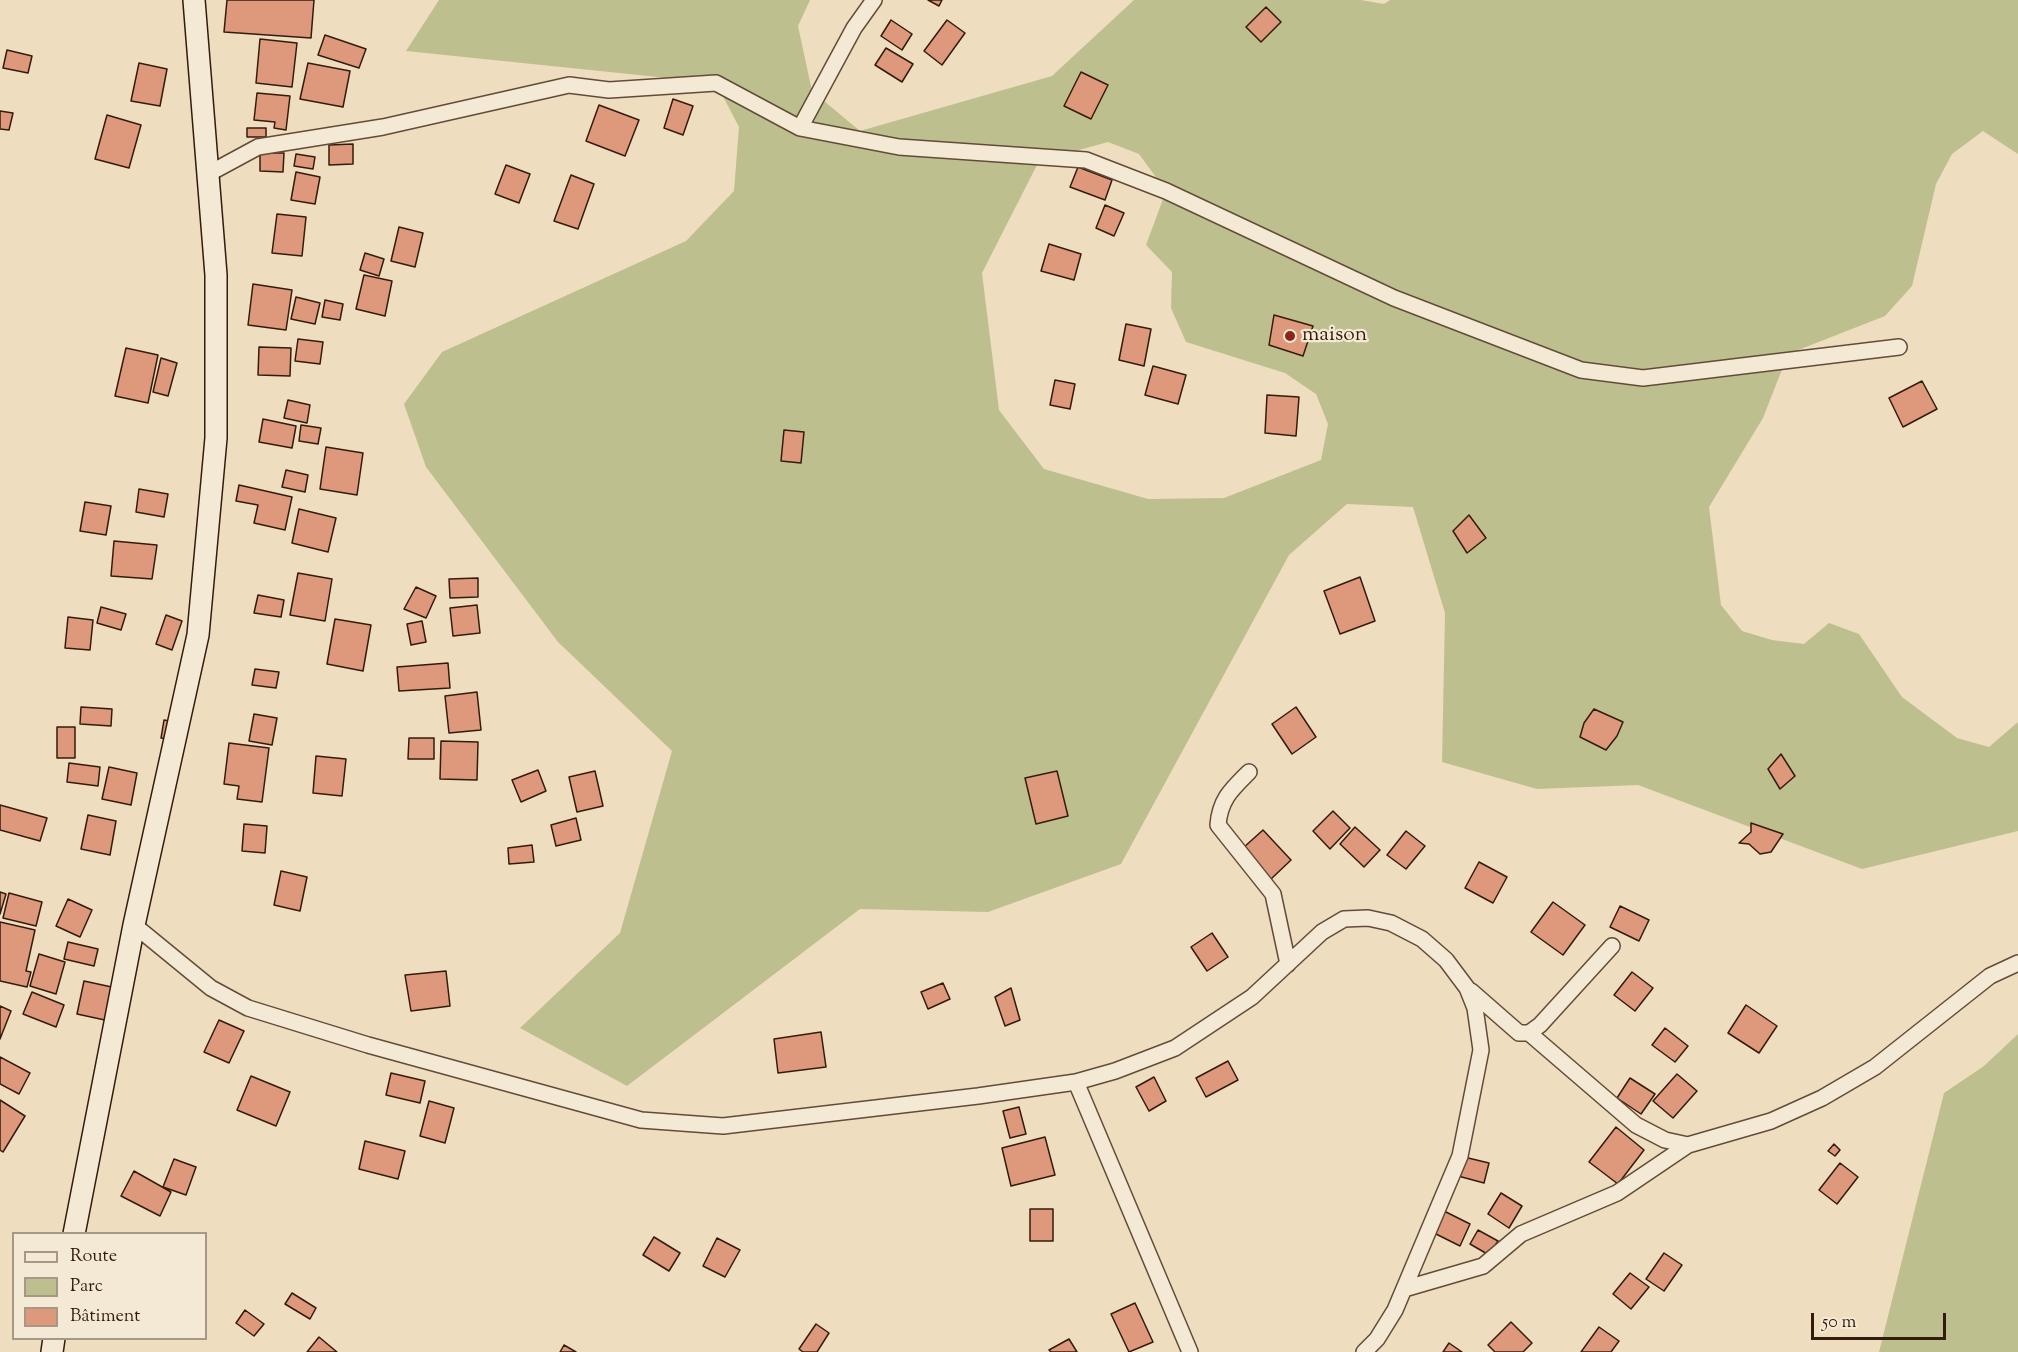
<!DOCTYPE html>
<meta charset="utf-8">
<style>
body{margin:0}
#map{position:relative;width:2018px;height:1352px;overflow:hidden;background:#eeddbe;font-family:"Sorts Mill Goudy",serif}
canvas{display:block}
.legend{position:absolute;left:12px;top:1232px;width:195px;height:108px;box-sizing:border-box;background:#f4e9d5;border:2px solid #a79785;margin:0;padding:8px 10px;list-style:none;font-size:18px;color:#341c0c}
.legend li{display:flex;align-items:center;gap:12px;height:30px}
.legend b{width:30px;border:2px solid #a79785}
.scale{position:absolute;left:1811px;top:1313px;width:135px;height:27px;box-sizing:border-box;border:3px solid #341c0c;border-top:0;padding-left:8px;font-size:18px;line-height:21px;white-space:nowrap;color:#341c0c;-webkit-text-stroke:4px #f4e9d5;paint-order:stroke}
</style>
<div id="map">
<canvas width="2018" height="1352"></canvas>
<ul class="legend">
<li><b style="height:8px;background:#f4e9d5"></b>Route</li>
<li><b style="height:16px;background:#bdc08e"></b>Parc</li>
<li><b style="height:16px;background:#de987b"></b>Bâtiment</li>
</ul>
<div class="scale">50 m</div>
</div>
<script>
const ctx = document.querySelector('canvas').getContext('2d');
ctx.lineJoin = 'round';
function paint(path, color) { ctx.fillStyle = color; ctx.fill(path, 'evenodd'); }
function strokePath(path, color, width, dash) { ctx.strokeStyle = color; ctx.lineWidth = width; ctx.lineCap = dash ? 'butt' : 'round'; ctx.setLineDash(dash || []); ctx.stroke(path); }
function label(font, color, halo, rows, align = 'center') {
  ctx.font = font + ' "Sorts Mill Goudy",serif'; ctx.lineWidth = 4.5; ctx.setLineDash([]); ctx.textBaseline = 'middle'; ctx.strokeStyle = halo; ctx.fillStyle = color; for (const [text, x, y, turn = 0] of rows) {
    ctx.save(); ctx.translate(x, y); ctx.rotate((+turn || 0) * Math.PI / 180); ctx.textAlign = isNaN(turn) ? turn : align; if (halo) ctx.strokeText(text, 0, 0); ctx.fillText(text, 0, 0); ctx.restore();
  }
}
const green = new Path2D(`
 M439,0h371l-12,26 14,65 48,40 192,-55 82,-76h227l23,4 6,-4h628v154l-35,-23 -31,23 -16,30 -24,102 -27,30 -97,38 -25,64 -54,89 12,98 21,26 30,9 32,4 25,-21 30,11 43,63 55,41 32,9 29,-25v109l-156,38 -224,-84 -101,4 -95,-27 3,-149 -32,-106 -66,-3 -58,51 -168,309 -133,48 -128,-3 -233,177 -107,-58 100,-95 52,-182 -114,-109 -132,-175 -22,-63 38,-52 244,-111 48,-50 5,-64 -23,-44 -310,-32zM1108,142l31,12 27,37 -20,54 26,27 -1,36 15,34 99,31 31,21 12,30 -7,36 -97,38 -76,1 -104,-30 -45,-59 -17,-137 57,-112z
 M2018,1034v318h-139l65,-259 40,-27z`);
const building = new Path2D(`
 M227,0h87l-3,38 -87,-6z
 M928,0h14l-3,6z
 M1266,7l15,15 -20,20 -15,-15z
 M891,20l21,14 -10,16 -21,-14z
 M947,20l18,13 -23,32 -18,-14z
 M325,35l41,14 -7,19 -41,-13z
 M260,39l37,4 -5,44 -36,-4z
 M886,48l27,16 -11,18 -27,-17z
 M7,50l25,6 -4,17 -25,-5z
 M139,63l28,6 -7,37 -29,-5z
 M308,63l42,8 -7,36 -43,-8z
 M1081,72l27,13 -17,34 -27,-13z
 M257,93l33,3 -4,34 -12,-2 1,-6 -21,-2z
 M673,99l20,7 -10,29 -19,-7z
 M599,105l40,15 -14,36 -39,-15z
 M0,111l13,2 -4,17 -9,-1z
 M107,115l34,10 -12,43 -34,-9z
 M247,128h19v9h-19z
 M353,144v20l-24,1v-20z
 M260,153h24l-1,19 -23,-1z
 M296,154l19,3 -2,12 -19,-3z
 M506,165l24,9 -11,29 -24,-9z
 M1078,167l34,13 -7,20 -35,-13z
 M296,172l24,5 -5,27 -24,-4z
 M571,175l23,9 -16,45 -24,-8z
 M1105,205l19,8 -10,23 -18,-8z
 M277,214l29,3 -4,39 -30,-3z
 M399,227l24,6 -8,34 -24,-6z
 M1049,244l32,10 -7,26 -33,-9z
 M365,253l19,6 -5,17 -19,-6z
 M364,275l28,6 -7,35 -29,-7z
 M253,284l39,6 -6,40 -38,-5z
 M296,297l24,6 -5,21 -24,-5z
 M325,300l18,4 -3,16 -18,-3z
 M1274,315l39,11 -10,30 -34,-11z
 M1126,324l25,5 -7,37 -25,-6z
 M298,339l25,3 -3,22 -25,-3z
 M259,347l32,1 -1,28 -32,-1z
 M126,348l32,7 -10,48 -33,-7z
 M161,358l16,5 -9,33 -15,-4z
 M1153,366l33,9 -8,29 -33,-9z
 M1055,380l20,4 -5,25 -20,-4z
 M1922,381l15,28 -34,18 -14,-29z
 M1267,395l32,2 -3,39 -31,-3z
 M288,400l22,5 -3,18 -23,-5z
 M263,419l33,7 -4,22 -33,-6z
 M301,425l20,3 -3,16 -19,-3z
 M784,430l20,2 -3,31 -20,-2z
 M326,447l37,6 -6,42 -37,-6z
 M286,470l22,5 -3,17 -23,-5z
 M239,485l53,12 -7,33 -31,-7 4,-18 -22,-4z
 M139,489l29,5 -4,23 -28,-5z
 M85,502l26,4 -5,29 -26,-4z
 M299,509l37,9 -8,34 -36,-9z
 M1469,515l17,23 -19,15 -14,-22z
 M114,541l43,4 -5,34 -41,-3z
 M298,573l34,6 -7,42 -35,-6z
 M1360,577l15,44 -35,13 -16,-43z
 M478,578v19l-28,1 -1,-19z
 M416,587l20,9 -10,22 -22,-9z
 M258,595l26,5 -3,17 -27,-4z
 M477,605l3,28 -27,3 -3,-28z
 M101,607l25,7 -5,16 -24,-7z
 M166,615l16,6 -10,29 -16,-6z
 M68,617l25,3 -3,30 -25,-2z
 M335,619l36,6 -8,46 -36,-7z
 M422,621l4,21 -15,3 -4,-21z
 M448,663l2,25 -51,3 -2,-24z
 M255,669l24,3 -3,16 -24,-3z
 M477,692l4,38 -32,3 -4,-37z
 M81,707l31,2 -1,17 -31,-2z
 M1296,707l20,30 -24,17 -20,-30z
 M1594,709l29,13 -6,14 -11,14 -26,-13 4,-14z
 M254,714l23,4 -5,27 -23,-4z
 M164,720l12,2 -2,18 -13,-2z
 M57,727h18v31h-18z
 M409,738h25v21h-26z
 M441,741l37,1 -1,38 -37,-1z
 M229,743l40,5 -7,54 -25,-3 2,-13 -15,-2z
 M1781,754l14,22 -15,13 -12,-20z
 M316,756l30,3 -4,37 -29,-3z
 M69,763l31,4 -2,19 -31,-4z
 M109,767l28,6 -6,32 -29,-6z
 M538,770l8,21 -25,11 -9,-22z
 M595,771l8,35 -26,6 -8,-35z
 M1057,771l11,45 -32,8 -11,-46z
 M0,805l47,13 -7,23 -40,-11z
 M1333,811l17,17 -20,21 -17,-18z
 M88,815l28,6 -6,34 -29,-6z
 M576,818l5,22 -25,6 -5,-21z
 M1751,823l32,11 -12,18 -11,2 -11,-10 -10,-1 12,-11z
 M244,824l23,2 -2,27 -23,-2z
 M1355,827l25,23 -16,17 -24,-23z
 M1263,830l28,30 -20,19 -28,-31z
 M1406,831l19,15 -19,23 -19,-14z
 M532,845l2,17 -25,2 -1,-16z
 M1479,862l28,15 -14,26 -28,-15z
 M281,871l26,6 -7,34 -26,-6z
 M0,892l6,2 -6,20z
 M9,893l33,9 -6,24 -33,-8z
 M68,899l24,11 -12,27 -24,-11z
 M1553,902l32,23 -22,30 -32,-23z
 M1620,906l29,14 -10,21 -29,-14z
 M0,922l35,8 -9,41 5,1 -4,15 -27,-6z
 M1212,933l16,24 -21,14 -16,-24z
 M68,942l30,7 -4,17 -30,-7z
 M39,954l26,8 -9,32 -26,-8z
 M446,971l4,35 -39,5 -6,-36z
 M1632,972l21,16 -18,23 -21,-16z
 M84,981l37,8 -7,33 -37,-8z
 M943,983l7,16 -22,10 -7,-17z
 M1011,988l9,32 -15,6 -10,-29z
 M32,992l32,13 -8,22 -33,-13z
 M1746,1005l31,21 -18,27 -31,-20z
 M0,1006l11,5 -11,28z
 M219,1020l25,11 -15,32 -25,-11z
 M1665,1028l23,18 -13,16 -23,-17z
 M821,1032l5,35 -48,6 -4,-34z
 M0,1057l30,16 -11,21 -19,-10z
 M1228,1061l10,19 -32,17 -10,-19z
 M391,1073l34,8 -5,22 -34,-8z
 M1677,1074l20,17 -24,27 -20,-17z
 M251,1076l39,16 -14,34 -39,-16z
 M1154,1077l12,24 -17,10 -13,-24z
 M1630,1078l25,16 -14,20 -24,-16z
 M0,1100l25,16 -22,36 -3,-2z
 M429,1101l25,7 -9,35 -25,-7z
 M1019,1107l7,27 -16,4 -7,-27z
 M1616,1127l28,23 -26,34 -29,-22z
 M1045,1137l10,38 -44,11 -9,-38z
 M365,1141l40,10 -7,28 -39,-10z
 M1834,1144l6,6 -5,6 -7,-5z
 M1464,1157l25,6 -5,20 -26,-7z
 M174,1159l22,8 -10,28 -23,-8z
 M1840,1163l18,14 -21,27 -18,-14z
 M134,1171l37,21 -11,24 -39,-20z
 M1501,1193l21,13 -13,22 -21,-14z
 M1030,1209h23v32h-23z
 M1444,1211l26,13 -10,22 -26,-13z
 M1478,1230l20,11 -9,14 -19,-11z
 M654,1237l26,16 -11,18 -26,-16z
 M717,1238l23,12 -15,27 -22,-11z
 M1664,1253l18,12 -18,26 -18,-12z
 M1630,1273l19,14 -18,22 -18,-15z
 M292,1293l24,15 -6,11 -25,-15z
 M1135,1303l18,39 -24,10 -18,-38z
 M245,1310l19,14 -10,12 -18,-13z
 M1511,1322l21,21 -9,9h-28l-7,-7z
 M816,1324l13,9 -12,19h-14l-4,-3z
 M1599,1327l20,14 -8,11h-30z
 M319,1337l18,15h-30z
 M1069,1339l8,13h-26l-2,-2z
 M1449,1343l13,9h-19z
 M564,1345l12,7h-16z`);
const street = new Path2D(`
 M800,128l54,-100 20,-28
 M208,174l50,-27 125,-20 186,-42 40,5 107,-7 84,45 99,19 187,13 80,31 228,107 187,72 62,8 256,-31
 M1249,772c-17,17 -29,27 -31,53l55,69 15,70
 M134,925l77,63 37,20 120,37 273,75 82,6 255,-30 98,-14 39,-11 60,-23 77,-51 70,-65 22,-13 24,-1 23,5 31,16 24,21 21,28 8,20 6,42 -21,106 -65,154 -18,29 -13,13
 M1471,991l48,42h10l11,-8 72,-79
 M1529,1033l107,92 29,15 23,5 83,-24 51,-23 53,-31 115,-91 28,-13
 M1076,1082l114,270
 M1404,1289l79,-23 38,-32 96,-41 71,-48`);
const secondary = new Path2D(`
 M74,1234l60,-309 64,-290 18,-197v-163l-22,-275
 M52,1352l2,-14`);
const markers = [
 [1290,336,6,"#8f2418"]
];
const poiNames = [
 ["maison",1302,336]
];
paint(green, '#bdc08e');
paint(building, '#de987b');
strokePath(building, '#341c0c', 1.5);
strokePath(street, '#624c38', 18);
strokePath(secondary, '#341c0c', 24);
strokePath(street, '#f4e9d5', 15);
strokePath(secondary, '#f4e9d5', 21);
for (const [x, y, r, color] of markers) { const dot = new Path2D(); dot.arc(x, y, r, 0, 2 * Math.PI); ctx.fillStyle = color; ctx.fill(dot); strokePath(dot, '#f4e9d5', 2); }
label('21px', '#341c0c', '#f4e9d5', poiNames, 'left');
</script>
